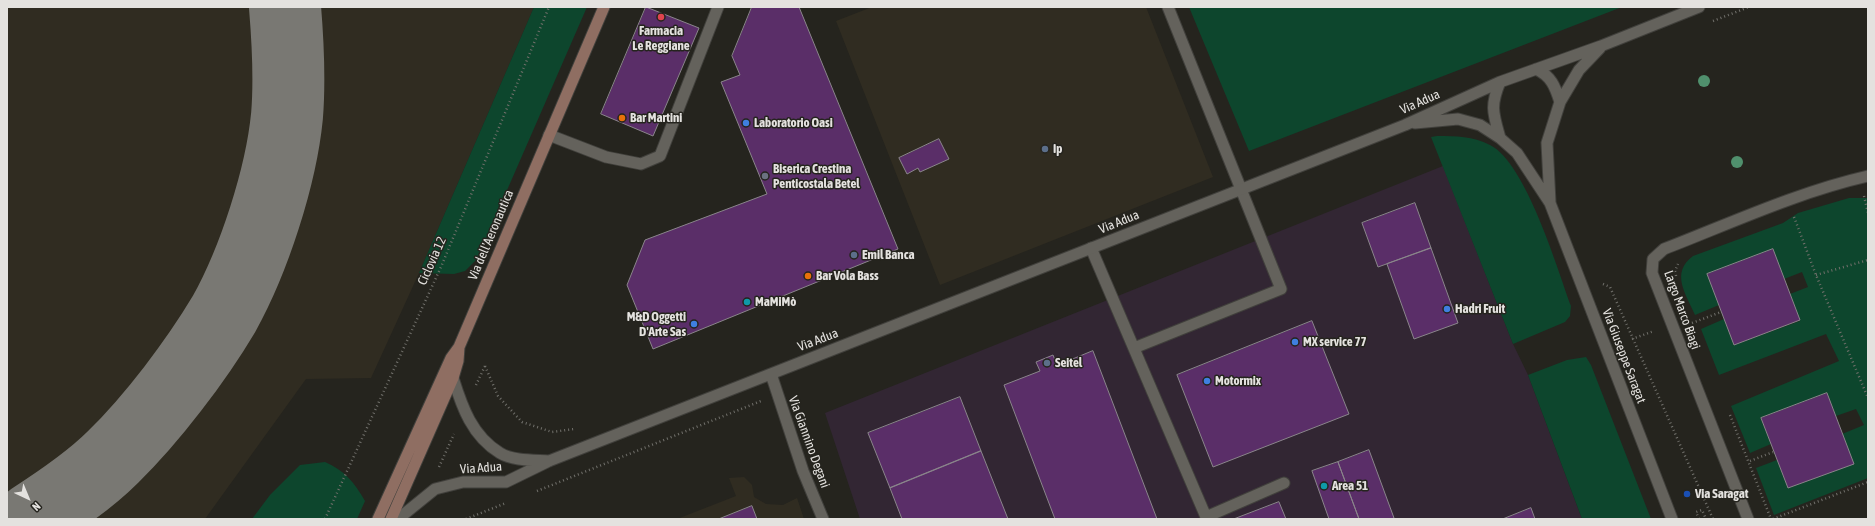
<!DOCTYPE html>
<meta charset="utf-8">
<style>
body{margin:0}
#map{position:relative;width:1875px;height:526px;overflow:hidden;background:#25241e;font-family:"Asap Condensed",sans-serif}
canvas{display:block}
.frame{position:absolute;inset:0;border:8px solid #e4e2df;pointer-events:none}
.north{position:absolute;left:8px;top:478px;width:40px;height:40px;-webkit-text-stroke:3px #25241e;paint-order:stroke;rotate:136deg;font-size:11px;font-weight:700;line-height:16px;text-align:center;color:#e4e2df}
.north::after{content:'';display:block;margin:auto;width:14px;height:18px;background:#e4e2df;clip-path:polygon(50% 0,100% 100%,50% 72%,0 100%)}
</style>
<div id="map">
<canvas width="1875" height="526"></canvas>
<div class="frame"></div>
<div class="north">N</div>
</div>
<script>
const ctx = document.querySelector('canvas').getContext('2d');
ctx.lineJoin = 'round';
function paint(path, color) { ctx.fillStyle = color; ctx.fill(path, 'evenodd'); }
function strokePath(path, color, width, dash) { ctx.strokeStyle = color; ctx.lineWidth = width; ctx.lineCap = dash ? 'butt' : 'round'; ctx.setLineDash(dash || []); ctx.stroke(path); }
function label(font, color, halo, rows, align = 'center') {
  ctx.font = font + ' "Asap Condensed",sans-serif'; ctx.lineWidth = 3; ctx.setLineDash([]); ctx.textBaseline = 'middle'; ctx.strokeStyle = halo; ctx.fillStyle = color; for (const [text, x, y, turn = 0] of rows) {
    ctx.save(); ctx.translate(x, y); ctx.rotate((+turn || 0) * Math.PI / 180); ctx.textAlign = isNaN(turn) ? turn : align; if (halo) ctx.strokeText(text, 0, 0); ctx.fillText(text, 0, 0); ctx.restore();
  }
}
const built = new Path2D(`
 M7,7h527l-115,266 -48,105 -65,1 -101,140h-198z
 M872,7h274l67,170 -273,108 -104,-264z
 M744,477l8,8 2,12 12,7 17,1 14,-7 7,21h-127l59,-23 -7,-18z`);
const industrial = new Path2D(`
 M1443,166l70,178 15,31 54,144h-722l-35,-106z`);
const green = new Path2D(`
 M534,7h53l-110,252 -12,12 -11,3 -35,-1z
 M1189,7h433l-373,144z
 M1437,136c20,0 35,0 53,9 36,18 67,123 81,161l-1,10 -5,6 -52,22 -82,-207z
 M1849,198h19v280l-94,37 -18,-47 21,-8 11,28 65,-24 -11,-30 22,-9 -8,-16 -20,7 -9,-23 -66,25 10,26 -21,9 -19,-47 108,-45 -13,-27 -107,41 -18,-46 23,-10 10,26 66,-24 -10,-27 18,-7 -6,-15 -18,7 -11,-30 -54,56 -24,10c-9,-21 -25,-42 -2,-59l90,-33 15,-10z
 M1586,357l5,8 60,154h-69l-54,-144 39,-15z
 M325,462c19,8 30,21 40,39l-8,18h-105l18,-24 30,-30z`);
const taxiway = new Path2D(`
 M31,519c28,-18 58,-38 82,-62 39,-38 83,-96 111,-143 30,-54 57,-137 63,-198 3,-37 1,-73 -2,-109`);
const building = new Path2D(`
 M646,7l53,21 -46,108 -52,-22z
 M752,7h47l99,242 -245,100 -26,-64 18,-45 122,-46 -46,-112 19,-7 -8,-19z
 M939,139l10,20 -29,13 -2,-4 -11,6 -8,-16z
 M1415,203l16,45 -53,19 -16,-44z
 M1431,248l27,75 -44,16 -27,-75z
 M1773,249l27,71 -66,25 -27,-71z
 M1312,321l37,93 -136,53 -36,-92z
 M1093,351l64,168h-102l-51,-134 36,-14 -4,-9 17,-7 4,10z
 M1827,393l27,71 -66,24 -27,-70z
 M960,397l21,54 -91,37 -22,-55z
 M1369,450l25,68 -3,1h-32l-21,-57z
 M981,451l27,68h-106l-12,-31z
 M1338,462l21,57h-30l-17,-48z
 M1279,502l7,17h-52z
 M752,506l5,13h-38z
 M1531,508l4,11h-32z`);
const path = new Path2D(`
 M1713,21l36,-14
 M1864,196l4,17
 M1794,217l22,58 52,123
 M1816,275l52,-15
 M1676,276l-1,-5 3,-7
 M1603,284l7,3 103,232
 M1692,323l29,-11
 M1632,339l22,-8
 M485,366l13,30 24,26 30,10 22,-3
 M476,385l9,-19
 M1730,415l41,104
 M1750,461l23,-9
 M439,467l15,-33
 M537,491l224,-90
 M325,519l116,-252 108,-260
 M466,519l40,-16
 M1699,519l-3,-7 6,-2 4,9
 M1773,519l95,-37`);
const service = new Path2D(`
 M549,135l57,22 35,7 19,-8 58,-149
 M1091,248l115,269 78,-34
 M1134,348l147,-59 -113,-282`);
const minor = new Path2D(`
 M1536,69c15,7 19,17 24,33
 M1500,82c-10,24 -7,31 0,56
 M1415,123l43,-4 22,6 20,13 17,15 33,50 122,316
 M1550,202l-3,-59 13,-41 19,-32 21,-22
 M771,374l32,97 20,48
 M453,378c9,29 19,58 47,75 13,8 34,7 49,8
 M398,519l37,-30 28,-7h43l43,-21 856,-336 95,-43 101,-36 98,-39
 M1748,519l-96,-246 1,-14 11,-10c67,-26 134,-57 204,-73`);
const secondary = new Path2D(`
 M378,519l73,-161 8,-11 145,-340
 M391,519l62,-141 5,-17 1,-14`);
const trees = [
 [1704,81],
 [1737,162]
];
const markers = [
 [661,17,4,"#e0444e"],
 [622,118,4,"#e8710a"],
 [746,123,4,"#3f7fe0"],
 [1045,149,4,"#5c6f8a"],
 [765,176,4,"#6b7280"],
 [854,255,4,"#5c6f8a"],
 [808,276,4,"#e8710a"],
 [747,302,4,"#0f9aa8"],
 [1447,309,4,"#3f7fe0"],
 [694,324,4,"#3f7fe0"],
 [1295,342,4,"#3f7fe0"],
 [1047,363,4,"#5c6f8a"],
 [1207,381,4,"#3f7fe0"],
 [1324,486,4,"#0f9aa8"],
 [1687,494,4,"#1a4fb4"]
];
const poiNames = [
 ["Farmacia",661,31,"center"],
 ["Le Reggiane",661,46,"center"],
 ["Bar Martini",630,118],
 ["Laboratorio Oasi",754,123],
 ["Ip",1053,149],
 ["Biserica Crestina",773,169],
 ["Penticostala Betel",773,184],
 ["Emil Banca",862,255],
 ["Bar Vola Bass",816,276],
 ["MaMiMò",755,302],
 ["Hadri Fruit",1455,309],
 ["M&D Oggetti",686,317,"right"],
 ["D'Arte Sas",686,332,"right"],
 ["MX service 77",1303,342],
 ["Seitel",1055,363],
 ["Motormix",1215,381],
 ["Area 51",1332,486],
 ["Via Saragat",1695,494]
];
const streetNames = [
 ["Via Adua",1420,102,-24],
 ["Via Adua",1119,222,-22],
 ["Via dell'Aeronautica",491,235,-67],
 ["Ciclovia 12",432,261,-66],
 ["Largo Marco Biagi",1682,310,70],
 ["Via Adua",818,340,-21],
 ["Via Giuseppe Saragat",1624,356,69],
 ["Via Giannino Degani",809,442,70],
 ["Via Adua",481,468,-4]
];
paint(built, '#302c21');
paint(industrial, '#322633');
paint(green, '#0d462d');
strokePath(taxiway, '#797873', 72);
paint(building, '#5a2e68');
strokePath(building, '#8a858b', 1);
strokePath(service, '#41403c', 13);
strokePath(minor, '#41403c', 13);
strokePath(secondary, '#41403c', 13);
strokePath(path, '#71706b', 2.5, [1, 3]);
strokePath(service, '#64625c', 11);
strokePath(minor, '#64625c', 11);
strokePath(secondary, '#8f6e62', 11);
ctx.fillStyle = '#50906d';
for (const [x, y] of trees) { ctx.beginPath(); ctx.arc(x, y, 6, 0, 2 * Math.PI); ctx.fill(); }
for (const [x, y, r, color] of markers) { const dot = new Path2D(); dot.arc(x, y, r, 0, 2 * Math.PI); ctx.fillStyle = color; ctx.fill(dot); strokePath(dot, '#25241e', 1.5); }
label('bold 13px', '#e4e2df', '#25241e', poiNames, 'left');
label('13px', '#e4e2df', '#25241e', streetNames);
</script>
